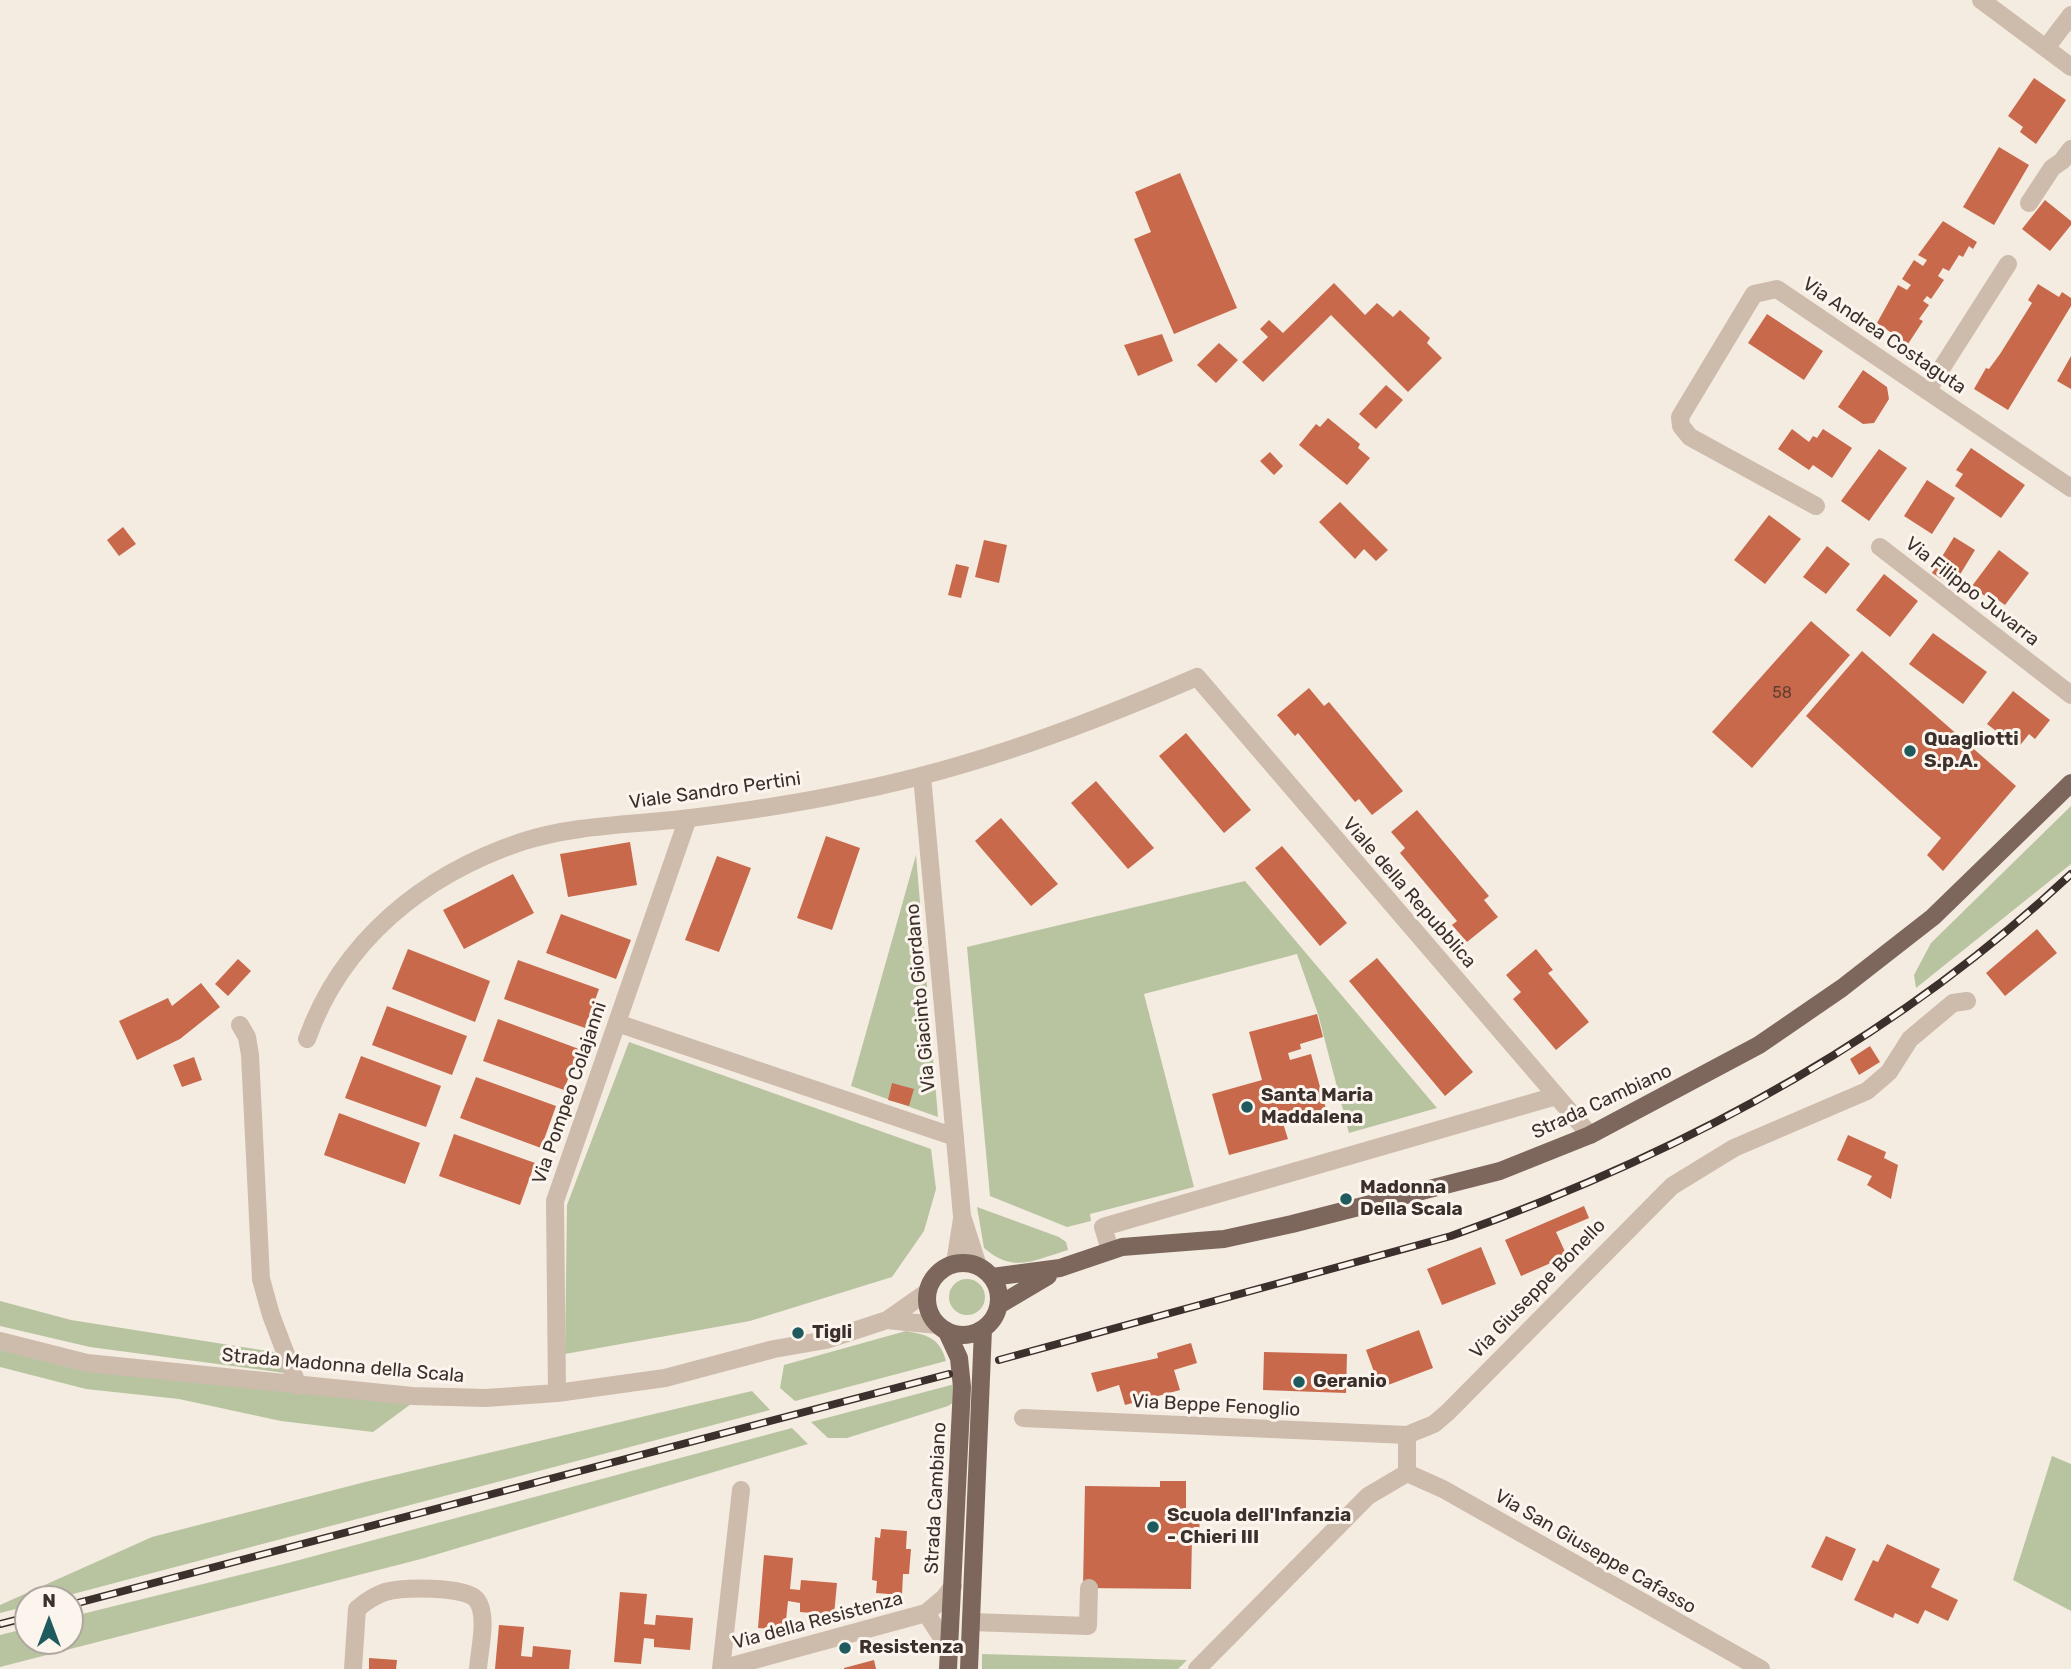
<!DOCTYPE html>
<style>
body{margin:0}
#map{position:relative;width:2071px;height:1669px;overflow:hidden;background:#f4ebe1;font-family:Rubik,sans-serif}
canvas{display:block}
.north{position:absolute;left:14px;top:1585px;width:70px;height:70px;box-sizing:border-box;background:#fbf5ee;border:2px solid #aea6a0;border-radius:50%;rotate:0deg;font-size:19px;font-weight:700;line-height:28px;text-align:center;color:#3b302b}
.north::after{content:'';display:block;margin:auto;width:24px;height:32px;background:#1f5a5e;clip-path:polygon(50% 0,100% 100%,50% 72%,0 100%)}
</style>
<div id="map">
<canvas width="2071" height="1669"></canvas>
<div class="north">N</div>
</div>
<script>
const ctx = document.querySelector('canvas').getContext('2d');
ctx.lineJoin = 'round';
function paint(path, color) { ctx.fillStyle = color; ctx.fill(path, 'evenodd'); }
function strokePath(path, color, width, dash) { ctx.strokeStyle = color; ctx.lineWidth = width; ctx.lineCap = dash ? 'butt' : 'round'; ctx.setLineDash(dash || []); ctx.stroke(path); }
function label(font, color, halo, rows, align = 'center') {
  ctx.font = font + ' Rubik,sans-serif'; ctx.lineWidth = 6; ctx.setLineDash([]); ctx.textBaseline = 'middle'; ctx.strokeStyle = halo; ctx.fillStyle = color; for (const [text, x, y, turn = 0] of rows) {
    ctx.save(); ctx.translate(x, y); ctx.rotate((+turn || 0) * Math.PI / 180); ctx.textAlign = isNaN(turn) ? turn : align; if (halo) ctx.strokeText(text, 0, 0); ctx.fillText(text, 0, 0); ctx.restore();
  }
}
const green = new Path2D(`
 M2071,806v58l-155,124 -2,-13 17,-32z
 M916,855l22,262 -87,-31z
 M1245,881l192,227 -88,25 -31,-119 -21,-60 -153,40 50,193 -104,27 1,7 -24,6 -77,-31 -23,-249z
 M629,1042l302,107 5,40 -12,42 -32,46 -142,44 -185,33 2,-149z
 M977,1207l82,30 7,5 2,8c-34,10 -54,24 -84,-2z
 M949 1297a18 18 0 1 1 36 0a18 18 0 1 1-36 0Z
 M0,1301l71,19 203,32 11,21 -195,-26 -90,-21z
 M906,1331c22,4 34,7 40,30l-151,40 -15,-13 4,-23z
 M0,1350l211,32 200,22 -38,28 -92,-11 -102,-22 -93,-10 -86,-22z
 M955,1384l-1,18 -6,4 -101,32h-19l-17,-16z
 M752,1391l18,19 -716,189h-26v7l-28,7v-8l152,-68 217,-56z
 M792,1428l16,16 -387,115 -421,108v-32l28,-7v13h42v-24l218,-54z
 M2052,1456l19,8v147l-58,-31z
 M982,1654l205,6 -9,9h-196z`);
const building = new Path2D(`
 M2034,78l32,22 -30,44 -16,-12 3,-5 -15,-11z
 M1999,147l30,18 -35,60 -31,-18z
 M1180,173l57,135 -63,26 -40,-95 17,-7 -16,-40z
 M2045,200l26,21v4l-21,26 -28,-22z
 M1943,221l34,21 -4,7 -4,-3 -6,11 -4,-2 -10,16 -6,-3 -5,8 6,4 -13,19 -4,-3 -4,5 6,4 -10,14 4,2 -15,23 -31,-21 21,-38 9,5 4,-5 -9,-6 12,-19 9,6 4,-6 -9,-5z
 M1334,283l31,32 12,-12 16,14 7,-7 30,28 -3,5 15,15 -34,34 -77,-77 -68,67 -21,-20 26,-25 -8,-8 9,-9 14,13z
 M2038,284l21,13 3,-5 9,6v8l-63,104 -34,-21 12,-21 3,1 11,-15 32,-51 -4,-3z
 M1767,314l56,37 -19,29 -56,-37z
 M1162,334l11,27 -35,15 -14,-31z
 M1219,343l19,17 -22,23 -19,-18z
 M2071,356v33l-14,-8z
 M1863,370l24,17 2,12 -15,24 -11,1 -25,-17z
 M1386,385l17,15 -27,29 -17,-15z
 M1328,418l32,26 -2,4 12,10 -23,27 -48,-40 17,-21 4,3z
 M1792,429l17,13 4,-6 4,2 6,-9 29,19 -20,30 -19,-13 -4,5 -31,-21z
 M1971,448l54,37 -24,33 -46,-32 8,-12 -7,-4z
 M1879,449l28,19 -38,53 -28,-20z
 M1270,452l13,14 -9,9 -14,-14z
 M1927,480l28,18 -23,36 -28,-18z
 M1340,502l48,48 -12,11 -12,-12 -9,10 -36,-37z
 M1769,515l32,24 -36,45 -31,-24z
 M123,527l13,17 -17,12 -12,-16z
 M1954,537l21,13 -22,36 -21,-13z
 M984,540l23,5 -8,38 -24,-6z
 M1827,546l23,18 -24,30 -23,-17z
 M1999,550l30,23 -24,32 -11,-8 -3,4 -19,-15z
 M956,564l13,3 -8,31 -13,-3z
 M1884,574l34,27 -28,36 -34,-27z
 M1811,621l39,34 -98,113 -40,-36z
 M1933,633l54,39 -24,32 -54,-40z
 M1862,651l154,135 -73,85 -16,-16 14,-17 -135,-122z
 M1309,688l15,18 5,-4 74,89 -31,24 -13,-16 -4,3 -57,-69 -3,3 -18,-21z
 M2013,691l37,29 -15,19 -6,-5 -11,14 -31,-24z
 M1186,733l65,77 -27,23 -65,-77z
 M1096,781l58,67 -26,21 -57,-66z
 M1417,810l72,86 -5,4 14,17 -31,25 -15,-17 5,-4 -57,-68 5,-5 -14,-16z
 M1001,818l57,66 -27,22 -56,-65z
 M826,836l34,12 -28,82 -35,-12z
 M630,842l7,43 -69,12 -8,-43z
 M1282,846l65,77 -27,23 -65,-78z
 M717,856l34,12 -32,84 -34,-12z
 M513,874l21,39 -70,36 -21,-39z
 M561,914l70,26 -15,39 -70,-26z
 M2037,929l20,24 -52,43 -19,-23z
 M408,949l82,32 -15,41 -83,-33z
 M1536,949l17,21 -5,3 41,49 -33,28 -43,-51 8,-7 -15,-17z
 M1377,958l96,114 -28,24 -96,-115z
 M238,959l13,12 -23,25 -13,-12z
 M518,960l81,29 -14,39 -81,-29z
 M201,983l19,24 -40,32 -43,21 -18,-39 49,-23 4,8z
 M387,1006l80,30 -15,39 -80,-30z
 M1317,1014l6,23 -23,7 1,5 -13,4 2,7 21,-6 15,55 -44,11 6,19 -59,16 -17,-61 50,-14 -13,-48z
 M498,1019l81,30 -15,41 -81,-29z
 M1870,1046l10,16 -21,13 -9,-16z
 M361,1056l80,30 -15,41 -81,-29z
 M194,1057l8,23 -20,7 -9,-22z
 M476,1077l80,29 -15,42 -81,-30z
 M892,1083l22,6 -5,17 -21,-6z
 M339,1113l81,30 -15,41 -81,-29z
 M454,1134l81,29 -15,42 -81,-29z
 M1848,1135l38,17 -2,6 14,7 -7,34 -24,-14 5,-9 -35,-16z
 M1584,1206l5,12 -33,14 11,24 -46,20 -16,-36z
 M1481,1247l15,37 -54,21 -15,-36z
 M1419,1330l14,38 -53,20 -14,-38z
 M1191,1343l6,20 -23,7 6,20 -55,15 -6,-20 -22,7 -6,-19 67,-15 -1,-5z
 M1264,1352l83,2 -1,39 -83,-3z
 M1160,1481h26v31l14,1 -1,24 -7,-1 -1,53 -108,-1 2,-102 75,1z
 M881,1529l26,2 -1,18h5l-2,25h-6l-1,21 -26,-2 1,-12 -5,-1 3,-43 5,1z
 M1826,1536l30,13 -14,32 -31,-14z
 M1887,1544l53,25 -9,18 27,13 -10,21 -23,-11 -7,14 -23,-11 -2,5 -39,-18 19,-40 5,2z
 M764,1555l29,3 -3,31 10,1 1,-10 36,3 -3,32 -34,-3v-9l-12,-2 -3,29 -27,-2z
 M620,1592l27,2 -3,30 11,1 1,-10 37,3 -3,32 -36,-3v-8l-10,-1 -3,26 -27,-2z
 M499,1625l25,2 -3,29 11,1 1,-11 38,4 -2,19h-74z
 M369,1658l28,2 -1,9h-27z
 M874,1660l2,9h-32v-1z`);
const minor = new Path2D(`
 M1981,0l90,67
 M2046,48l25,-33
 M2029,203l23,-35 10,-7 9,-12
 M1927,391l81,-127
 M1816,506l-126,-69 -9,-11 -1,-9 74,-123 23,-5 294,199
 M1880,547l191,148
 M922,776l40,440 16,50
 M617,1023l338,114
 M240,1025l7,12 3,18 11,224 10,36 27,71
 M307,1039c35,-98 116,-164 214,-197 49,-16 102,-17 152,-22 61,-7 123,-16 183,-29 119,-24 230,-66 341,-114l393,458
 M1110,1250l-7,-23 453,-131
 M955,1263l7,-44
 M887,1320l50,5
 M0,1341l87,22 325,33 74,2 71,-5 108,-15 109,-29 52,-9 61,-20 40,-28
 M557,1393l-2,-192 133,-383
 M1023,1418l384,17
 M1407,1473v-38l27,-11 14,-12 224,-226 62,-38 133,-57 22,-19 21,-33 43,-36 14,-2
 M1407,1473l36,16 318,180
 M926,1613l24,37
 M971,1622l117,4 1,-38
 M353,1669l4,-60c9,-8 17,-13 28,-17 18,-5 78,-6 91,7 13,15 3,52 2,70
 M721,1669l205,-56 18,-15 9,-12
 M721,1669l20,-179
 M1197,1669l171,-173 39,-23`);
const major = new Path2D(`
 M927 1299a36 36 0 1 1 72 0a36 36 0 1 1-72 0Z
 M992,1277l68,-9 62,-21 102,-8 68,-15 208,-53 90,-36 169,-90 83,-57 91,-71 138,-134
 M999,1305l49,-29
 M947,1332l12,26 3,29 -14,282
 M969,1669l14,-340`);
const rail = new Path2D(`
 M999,1360l452,-124c228,-81 443,-195 620,-362
 M70,1605l879,-231
 M0,1624l28,-7`);
const markers = [
 [1910,751,7,"#1f5a5e"],
 [1247,1107,7,"#1f5a5e"],
 [1346,1199,7,"#1f5a5e"],
 [798,1333,7,"#1f5a5e"],
 [1299,1382,7,"#1f5a5e"],
 [1153,1527,7,"#1f5a5e"],
 [845,1648,7,"#1f5a5e"]
];
const numberNames = [
 ["58",1782,693]
];
const streetNames = [
 ["Via Andrea Costaguta",1884,336,34],
 ["Via Filippo Juvarra",1972,592,38],
 ["Viale Sandro Pertini",715,791,-8],
 ["Viale della Repubblica",1409,893,49],
 ["Via Giacinto Giordano",921,998,-95],
 ["Via Pompeo Colajanni",570,1093,-71],
 ["Strada Cambiano",1602,1102,-25],
 ["Via Giuseppe Bonello",1538,1289,-46],
 ["Strada Madonna della Scala",343,1366,5],
 ["Via Beppe Fenoglio",1216,1406,3],
 ["Strada Cambiano",936,1498,-87],
 ["Via San Giuseppe Cafasso",1595,1552,30],
 ["Via della Resistenza",818,1621,-15]
];
const poiNames = [
 ["Quagliotti",1924,740],
 ["S.p.A.",1924,762],
 ["Santa Maria",1261,1096],
 ["Maddalena",1261,1118],
 ["Madonna",1360,1188],
 ["Della Scala",1360,1210],
 ["Tigli",812,1333],
 ["Geranio",1313,1382],
 ["Scuola dell'Infanzia",1167,1516],
 ["- Chieri III",1167,1538],
 ["Resistenza",859,1648]
];
paint(green, '#b8c4a0');
paint(building, '#c8694b');
strokePath(minor, '#cdbbac', 18);
strokePath(major, '#7d675c', 18);
strokePath(rail, '#3b302b', 8);
strokePath(rail, '#fbf5ee', 5, [16]);
for (const [x, y, r, color] of markers) { const dot = new Path2D(); dot.arc(x, y, r, 0, 2 * Math.PI); ctx.fillStyle = color; ctx.fill(dot); strokePath(dot, '#fbf5ee', 2.5); }
label('16px', '#5e3e33', null, numberNames);
label('19px', '#3b302b', '#fbf5ee', streetNames);
label('bold 19px', '#3b302b', '#fbf5ee', poiNames, 'left');
</script>
